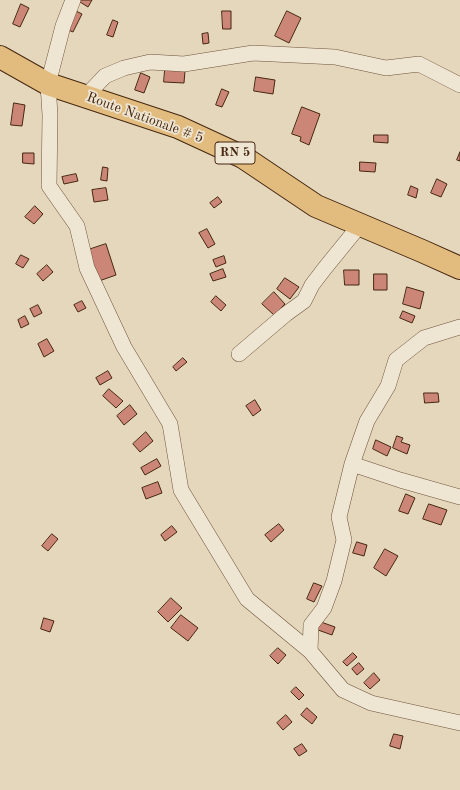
<!DOCTYPE html>
<style>
body{margin:0}
canvas{display:block;background:#e5d7bb}
</style>
<canvas width="460" height="790"></canvas>
<script>
const ctx = document.querySelector('canvas').getContext('2d');
ctx.lineJoin = 'round';
function paint(path, color) { ctx.fillStyle = color; ctx.fill(path, 'evenodd'); }
function strokePath(path, color, width, dash) { ctx.strokeStyle = color; ctx.lineWidth = width; ctx.lineCap = dash ? 'butt' : 'round'; ctx.setLineDash(dash || []); ctx.stroke(path); }
function label(font, color, halo, rows, align = 'center') {
  ctx.font = font + ' "Old Standard TT",serif'; ctx.lineWidth = 3.5; ctx.setLineDash([]); ctx.textBaseline = 'middle'; ctx.strokeStyle = halo; ctx.fillStyle = color; for (const [text, x, y, turn = 0] of rows) {
    ctx.save(); ctx.translate(x, y); ctx.rotate((+turn || 0) * Math.PI / 180); ctx.textAlign = isNaN(turn) ? turn : align; if (halo) ctx.strokeText(text, 0, 0); ctx.fillText(text, 0, 0); ctx.restore();
  }
}
const building = new Path2D(`
 M81,0h11l-4,7 -8,-5z
 M21,4l8,4 -9,19 -7,-3z
 M74,10l8,4 -9,18 -7,-3z
 M222,11h9v18h-8z
 M287,11l14,7 -12,25 -14,-7z
 M113,20l5,2 -5,15 -6,-2z
 M208,33l1,10 -6,1 -1,-10z
 M165,70l20,1 -1,12 -20,-1z
 M141,73l9,4 -6,16 -9,-3z
 M256,77l19,3 -2,14 -19,-3z
 M222,89l7,3 -7,15 -6,-2z
 M14,103l11,2 -3,21 -11,-1z
 M302,107l18,7 -11,31 -9,-4 1,-4 -9,-3z
 M374,135h14v8l-14,-1z
 M460,152v9l-3,-1z
 M23,153h11v11l-11,-1z
 M360,162l16,1 -1,9 -15,-1z
 M103,167l5,1 -1,13 -6,-1z
 M76,174l2,7 -14,3 -2,-7z
 M437,179l10,5 -6,13 -10,-4z
 M411,186l7,3 -2,9 -8,-3z
 M106,188l2,12 -14,2 -2,-12z
 M218,197l4,5 -8,6 -4,-5z
 M35,206l8,8 -9,10 -9,-7z
 M207,229l8,15 -7,4 -9,-15z
 M106,244l10,31 -17,6 -11,-31z
 M21,255l8,4 -6,9 -7,-4z
 M224,256l2,7 -10,4 -3,-7z
 M47,265l6,7 -10,9 -6,-7z
 M223,269l3,8 -13,4 -3,-7z
 M344,270h15v15h-14z
 M374,274h13v16h-13z
 M285,278l14,9 -9,12 -13,-10z
 M407,287l17,5 -4,17 -17,-5z
 M274,292l11,12 -11,11 -12,-11z
 M216,296l10,9 -5,6 -10,-9z
 M82,301l4,7 -8,4 -4,-7z
 M38,305l4,8 -8,4 -4,-8z
 M403,311l12,5 -3,7 -12,-5z
 M25,316l4,8 -8,4 -3,-8z
 M47,339l7,12 -10,6 -6,-13z
 M183,358l4,4 -11,9 -3,-4z
 M108,371l4,7 -12,7 -4,-7z
 M109,389l14,12 -7,7 -13,-12z
 M424,393h14l1,9 -14,1z
 M255,400l6,10 -8,6 -7,-10z
 M130,405l7,9 -13,11 -7,-9z
 M146,432l7,9 -13,11 -7,-8z
 M397,436l6,2 -2,4 9,3 -3,9 -14,-6z
 M376,440l15,7 -4,9 -14,-7z
 M157,459l4,7 -16,9 -4,-7z
 M158,482l4,11 -16,6 -4,-11z
 M406,494l9,4 -7,16 -9,-3z
 M429,504l18,6 -6,15 -18,-6z
 M279,524l5,6 -13,12 -6,-7z
 M172,526l5,6 -12,9 -4,-6z
 M52,534l6,5 -10,12 -6,-5z
 M357,542l10,3 -3,11 -11,-3z
 M385,549l13,7 -12,20 -12,-8z
 M314,583l8,3 -8,16 -7,-3z
 M171,598l11,10 -14,14 -10,-10z
 M181,615l17,13 -10,13 -17,-13z
 M44,618l10,3 -4,11 -9,-3z
 M321,622l14,5 -3,8 -14,-5z
 M278,648l8,7 -8,9 -8,-8z
 M353,653l4,4 -10,9 -4,-4z
 M359,663l5,6 -7,6 -5,-6z
 M374,673l6,7 -10,9 -6,-6z
 M296,687l8,8 -5,5 -8,-8z
 M307,708l10,9 -5,7 -11,-9z
 M286,715l6,7 -9,8 -6,-7z
 M394,734l9,2 -3,13 -10,-3z
 M302,744l5,7 -8,5 -5,-7z`);
const street = new Path2D(`
 M73,0l-10,26 -15,58 2,31 -1,71 28,40 10,42 37,79 46,77 11,66 66,109 63,52 33,39 28,13 89,20
 M86,96l19,-20 19,-8 26,-6 34,2 69,-11 82,4 51,11 33,-4 41,21
 M239,354l47,-40 18,-13 8,-16 13,-17 35,-43
 M352,464l48,16 60,17
 M310,651l1,-26 13,-17 10,-27 10,-41 -5,-23 13,-53 15,-43 21,-35 8,-26 28,-22 36,-11`);
const primary = new Path2D(`
 M0,57l48,27 130,43 65,30 73,49 106,45 38,17`);
const shields = [
 [235,153,40]
];
const shieldNames = [
 ["RN 5",235,153]
];
const streetNames = [
 ["Route Nationale # 5",145,118,20]
];
paint(building, '#cb8677');
strokePath(building, '#462710', 1);
strokePath(street, '#6e533b', 16);
strokePath(primary, '#462710', 24);
strokePath(street, '#eee5d3', 15);
strokePath(primary, '#e2bc7e', 22);
for (const [x, y, w] of shields) { const box = new Path2D(); box.roundRect(x - w / 2, y - 11, w, 22, 3); ctx.fillStyle = '#eee5d3'; ctx.fill(box); strokePath(box, '#462710', 1); }
label('bold 13px', '#462710', null, shieldNames);
label('14px', '#462710', '#eee5d3', streetNames);
</script>
